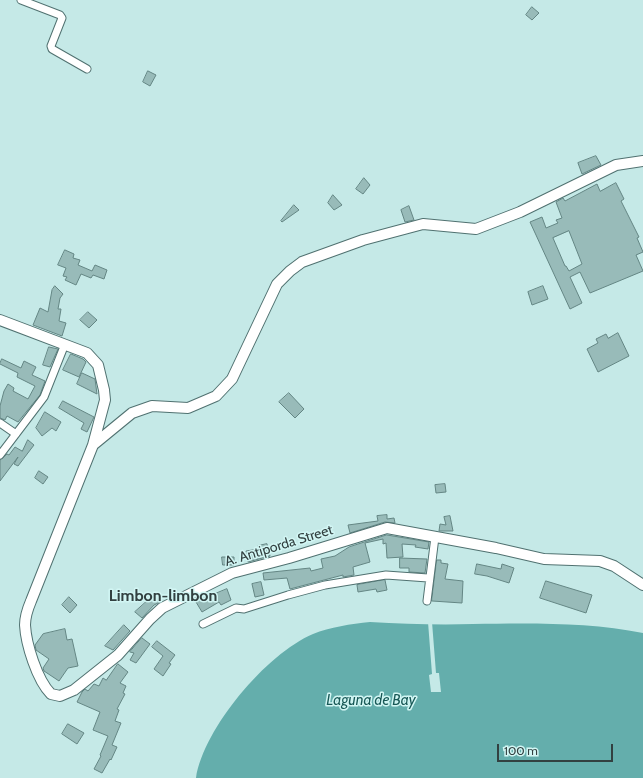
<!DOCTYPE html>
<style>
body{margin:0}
#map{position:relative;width:643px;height:778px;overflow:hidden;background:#c5e9e7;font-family:Cabin,sans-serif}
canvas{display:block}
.scale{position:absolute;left:497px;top:744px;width:116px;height:18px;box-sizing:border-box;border:2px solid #324040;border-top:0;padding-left:5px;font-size:12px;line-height:14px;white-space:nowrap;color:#324040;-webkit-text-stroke:3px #d2f6f4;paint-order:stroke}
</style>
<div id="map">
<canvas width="643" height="778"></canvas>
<div class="scale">100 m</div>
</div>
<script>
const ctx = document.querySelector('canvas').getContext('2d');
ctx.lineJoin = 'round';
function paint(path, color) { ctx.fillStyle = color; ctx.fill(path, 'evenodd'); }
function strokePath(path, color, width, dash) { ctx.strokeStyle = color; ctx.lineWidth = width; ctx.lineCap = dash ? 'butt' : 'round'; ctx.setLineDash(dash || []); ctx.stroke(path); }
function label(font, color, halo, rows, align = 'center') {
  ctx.font = font + ' Cabin,sans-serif'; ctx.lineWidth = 3; ctx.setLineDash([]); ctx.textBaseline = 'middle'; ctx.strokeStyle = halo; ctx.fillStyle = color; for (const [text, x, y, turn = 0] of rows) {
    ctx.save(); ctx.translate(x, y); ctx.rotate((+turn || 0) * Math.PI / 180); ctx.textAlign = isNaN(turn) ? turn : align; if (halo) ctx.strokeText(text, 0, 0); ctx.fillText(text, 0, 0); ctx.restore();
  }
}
const water = new Path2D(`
 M370,622c34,2 69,3 103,2 54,-1 117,-2 170,9v145h-447c8,-50 70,-124 117,-144 17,-7 38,-10 57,-12z`);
const pier = new Path2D(`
 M428,622h4l4,51h3l2,19h-10l-2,-17 3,-1z`);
const building = new Path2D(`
 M532,7l7,6 -7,7 -6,-5z
 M148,71l8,4 -6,11 -7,-4z
 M596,156l5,9 -19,9 -4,-11z
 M364,178l6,7 -7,9 -7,-5z
 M616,183l8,16 -3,2 18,36 -2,1 6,14 -7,3 7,16 -53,22 -10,-21 -10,5 12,26 -12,6 -40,-87 12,-5 4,11 12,-5 -2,-3 6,-2 -6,-16 7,-4 2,3 32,-17 3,7zM569,231l13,33 -13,7 -3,-5h-1l-12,-28z
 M333,195l9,10 -8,5 -6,-7z
 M294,205l5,5 -17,12 -1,-1z
 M409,206l5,14 -9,2 -4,-12z
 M65,250l9,4 -1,4 7,2 -2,5 14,6 3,-6 12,5 -3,9 -11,-4 -2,3 -10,-4 -5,11 -11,-5 2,-3 -4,-1 3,-8 -8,-3z
 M55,286l8,8 -3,4 -2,11h3l-2,12 7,2 -4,13 -29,-11 7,-17 8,4 4,-22z
 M543,286l5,13 -16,6 -4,-13z
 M88,312l9,8 -8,8 -9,-8z
 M618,333l11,23 -31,16 -11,-23 11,-6 -2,-4 10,-5 2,4z
 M49,347l9,2 -8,18 -7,-2z
 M71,354l12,5 3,3 -7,15 -16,-7z
 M2,359l19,9 3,-7 12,6 -4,8 13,6 -5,14 -22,27 -11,-6 -2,4 -5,-2v-12l4,-15 4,-7 6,4 -1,3 15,8 7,-13 -18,-9 1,-4 -18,-9z
 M82,373l13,6 2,15 -20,-10z
 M289,393l15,16 -9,9 -16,-16z
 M63,401l31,16 -7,15 -6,-3 3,-6 -25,-15z
 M45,412l16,10 -5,9 -4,-3 -10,8 -6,-8z
 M28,440l6,5 -16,21 -4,-2 4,-7 -18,24v-21l7,-6 2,1 6,-8 7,4z
 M39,471l9,6 -5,7 -8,-6z
 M445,484l1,8 -10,1 -1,-8z
 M387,515v4l7,-1 1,5 -10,-1 -35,11 -2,-8 30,-4 -1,-5z
 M450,516l3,15h-14l1,-7 6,1 -2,-8z
 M387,535l42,7 -1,7 -13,-2 1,-2 -14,-1 1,13 -16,1 -1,-15 -3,1v-5l-18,4 5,19 -17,5 1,8 -11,2v-2l-53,14 -3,-11 -23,2 -1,-7 47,-5 1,3 12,-3 -2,-9 14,-3 14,-9z
 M267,544l3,12 -22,6 -2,-11 13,-2 -1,-3z
 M222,557h12v8h-11z
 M400,558l27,1 -2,14 -16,-1v-4h-9z
 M437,560h4v3l7,1 -3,15 18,2 -1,22 -30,-2z
 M477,564l24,5 1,-5 12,4 -5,15 -22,-7 -12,-2z
 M385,580l2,10 -10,2 -1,-3 -18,3 -1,-7z
 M546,581l46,14 -6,18 -46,-15z
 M261,582l3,13 -9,2 -3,-13z
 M227,589l4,11 -10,5 -2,-3 -17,10 -6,-10z
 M154,595l6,7 -6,3 -12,13 -7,-6z
 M69,597l8,8 -7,8 -8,-8z
 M124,625l6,6 -17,19 -8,-4z
 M65,629l2,11 5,-1 6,27 -10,2 -9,13 -15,-10 -1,-3 6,-9 -13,-9 -1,-5 8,-11z
 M142,638l8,6 -14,19 -6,-3 4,-7 -4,-1z
 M157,641l18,14 -6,8 2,1 -8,12 -9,-7 9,-13 -11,-9z
 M118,664l10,8 -8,11 6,3 -3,7 2,1 -8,15 2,1 -4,11 6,2 -9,22 5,2 -6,13 -1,-1 -8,14 -8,-4 7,-13 -1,-1 8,-19 -15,-6 7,-18 -23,-10 5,-10 3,-3 3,2 6,-7 5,2 4,-8 3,2z
 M68,724l16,9 -7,11 -15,-10z`);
const street = new Path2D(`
 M21,0l39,15 2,3 -11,28 1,3 35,20
 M0,423l16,11
 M0,455l44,-58 21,-53
 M427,601l8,-64
 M203,624l33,-16 8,1 44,-14 37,-10 61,-10 42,3`);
const secondary = new Path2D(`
 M0,320l87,33 11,12 6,25 1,10 -12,45 -62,156c-3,7 -6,16 -6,24 1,19 12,55 26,69l9,2 14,-6 44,-35 32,-36 12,-11 70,-35 57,-15 98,-30 109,20 48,11 56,2 14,5 29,19
 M93,445l39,-32 20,-7 36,2 28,-12 16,-17 45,-95 13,-13 12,-9 61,-22 60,-16 53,5 44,-17 96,-47 27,-4`);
const streetNames = [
 ["A. Antiporda Street",279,546,-17]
];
const waterNames = [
 ["Laguna de Bay",371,701]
];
const quarterNames = [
 ["Limbon-limbon",163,596]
];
paint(water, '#64aeac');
paint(pier, '#c5e9e7');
paint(building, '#98bbb9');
strokePath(building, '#648684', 1);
strokePath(street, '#507170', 9);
strokePath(secondary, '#507170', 12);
strokePath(street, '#fff', 7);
strokePath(secondary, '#fff', 10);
label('14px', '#324040', '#d2f6f4', streetNames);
label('italic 15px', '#185856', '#d2f6f4', waterNames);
label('bold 16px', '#324040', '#d2f6f4', quarterNames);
</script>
